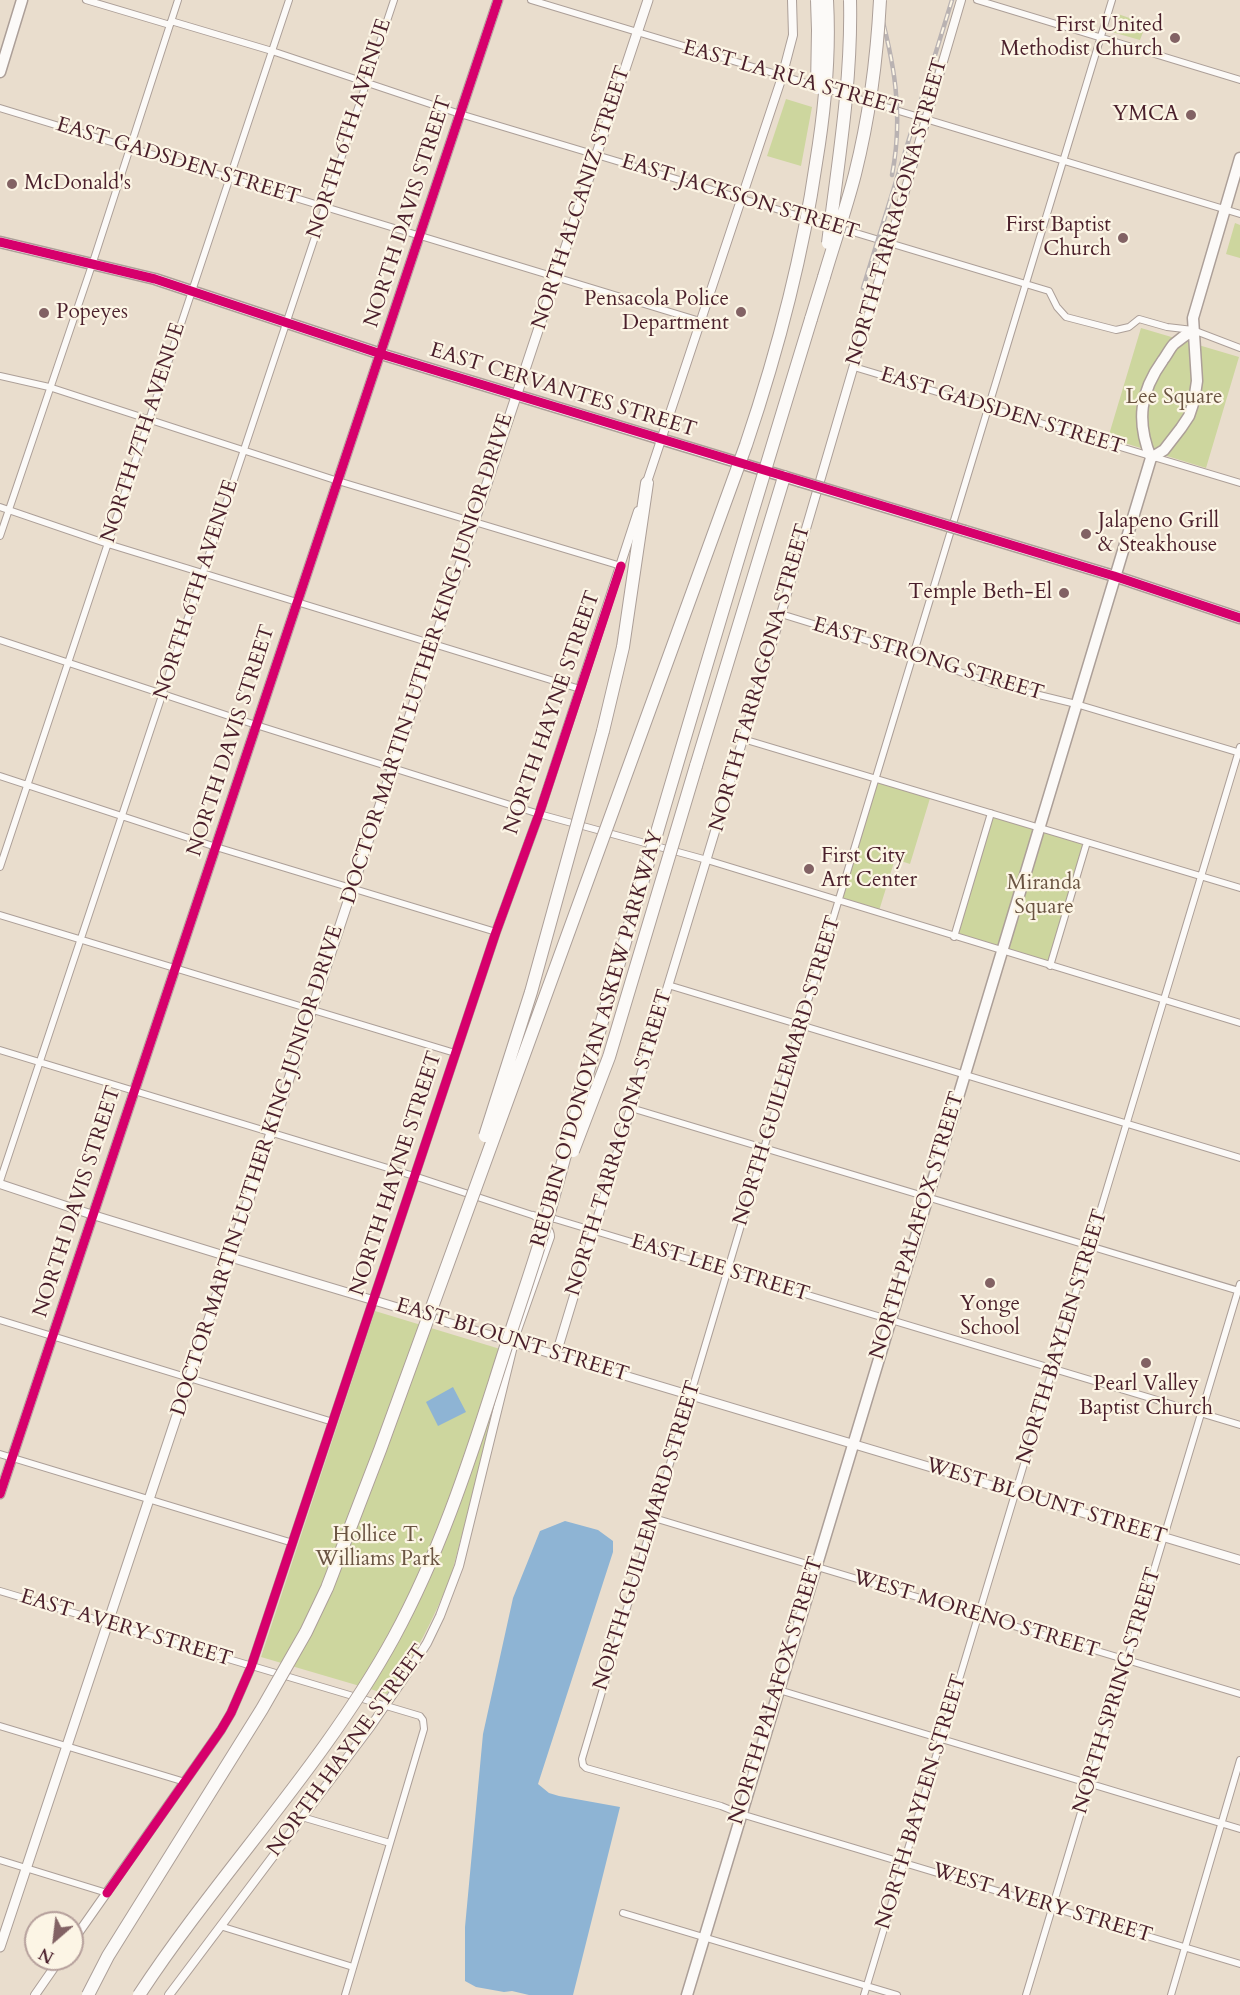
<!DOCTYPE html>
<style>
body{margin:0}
#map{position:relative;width:1240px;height:1995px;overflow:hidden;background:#e9ddcd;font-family:Cardo,serif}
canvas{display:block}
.north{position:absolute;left:24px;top:1911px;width:60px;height:60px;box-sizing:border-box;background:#fcf5e5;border:2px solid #b59f9b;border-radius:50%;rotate:208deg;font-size:16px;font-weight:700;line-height:24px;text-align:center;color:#4a1f2b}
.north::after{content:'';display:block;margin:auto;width:21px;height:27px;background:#826264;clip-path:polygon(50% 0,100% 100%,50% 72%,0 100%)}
</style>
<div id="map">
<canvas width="1240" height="1995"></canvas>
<div class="north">N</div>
</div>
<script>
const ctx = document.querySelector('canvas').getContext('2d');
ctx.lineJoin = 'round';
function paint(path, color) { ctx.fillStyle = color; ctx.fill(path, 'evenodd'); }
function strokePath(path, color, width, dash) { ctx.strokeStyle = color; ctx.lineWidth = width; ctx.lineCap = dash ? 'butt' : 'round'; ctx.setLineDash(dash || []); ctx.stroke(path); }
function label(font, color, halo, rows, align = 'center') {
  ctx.font = font + ' Cardo,serif'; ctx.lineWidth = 4.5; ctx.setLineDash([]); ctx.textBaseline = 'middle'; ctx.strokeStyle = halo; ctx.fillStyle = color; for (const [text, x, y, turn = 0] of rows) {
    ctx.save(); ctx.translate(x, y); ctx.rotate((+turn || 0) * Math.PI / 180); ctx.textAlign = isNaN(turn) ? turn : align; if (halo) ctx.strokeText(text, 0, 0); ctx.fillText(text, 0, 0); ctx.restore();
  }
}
const green = new Path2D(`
 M1118,14l23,8 4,5 -5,13 -28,-8z
 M786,99l26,8 -11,59 -34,-10z
 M1235,223l5,2v33l-14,-4z
 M1141,328l98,29 -33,111 -98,-30z
 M876,779l55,16 -21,69 -15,-5 -17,55 -39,-12z
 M991,813l96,29 -37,124 -96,-29z
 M375,1311l135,41 -59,224c-17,42 -36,81 -64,118l-126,-37z`);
const water = new Path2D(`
 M453,1387l13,25 -28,14 -12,-24z
 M565,1521l33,9 15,11v11l-75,232 11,9 10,3 61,11 -47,188h-44l-17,-4 -8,1 -28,-5 -11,-6v-54l18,-193 30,-136 27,-67z`);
const minor = new Path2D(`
 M86,0l84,25
 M531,0l709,214
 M977,0l263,80
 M1112,0l-314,1034 -216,725 1,6 3,3 135,38 20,8 499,150
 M171,21l101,30 188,63 589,177 8,16 9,10 50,13 13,-3 10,-8 28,8 26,3 47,18
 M0,108l700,213
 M854,367l386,116
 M0,376l49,11 289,94 283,85
 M0,507l108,37 472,145
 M0,536l92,-271 86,-265
 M781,614l133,41 76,28 86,21 164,49
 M0,640l256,85 283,89 168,46 533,163
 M743,739l497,149
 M0,776l216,71 280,85
 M0,867l289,-867
 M0,915l455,138
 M954,937l37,-124
 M1050,966l37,-124
 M668,985l572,173
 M0,1050l414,126 118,39 23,4 685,206
 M631,1108l608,183
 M0,1181l394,-1181
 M0,1320l333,102
 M514,1342l37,-105c0,-11 -11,-16 -18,-22
 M0,1454l293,89
 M654,1518l586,176
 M0,1591l420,125 3,4 1,9 -79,266
 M779,1690l461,139
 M0,1726l185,56
 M302,1817l88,26
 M0,1860l107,33
 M623,1913l274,82
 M220,1926l133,41
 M864,1995l376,-1248
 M1026,1995l214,-711
 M1171,1995l69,-235`);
const tertiary = new Path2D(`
 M646,485l136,-408 11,-42 -1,-35
 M0,1184l93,31 136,42 1011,303
 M556,1355l225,-741 180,-614
 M72,1942l149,-212 10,-17 20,-46 245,-735 43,-118 99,-303
 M35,1995l25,-36
 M169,1995l202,-269 40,-58 16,-25 13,-27 19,-50 55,-224`);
const secondary = new Path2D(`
 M0,1494l498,-1494
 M0,1947l648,-1947`);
const primary = new Path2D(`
 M0,72l22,-72
 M0,242l155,37 226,75 418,127
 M1151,458l13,-8 17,-22 8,-12 5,-15 3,-20 -4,-63 47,-160
 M965,531l149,45 126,42
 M687,1995l464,-1537c-15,-37 -11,-66 12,-98 4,-5 7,-12 11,-16 6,-5 13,-10 19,-14`);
const motorway = new Path2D(`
 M811,319l13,-42
 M603,731l20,-84 24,-164
 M696,766l88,-289`);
const rail = new Path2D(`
 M877,0c17,60 27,113 15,175
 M863,288l89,-288`);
const primaryBridge = new Path2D(`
 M799,481l166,50`);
const motorwayBridge = new Path2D(`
 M817,0l1,30 -1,58
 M828,243c10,-80 24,-162 22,-243
 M824,277c10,-34 22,-68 31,-103 14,-56 22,-116 25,-174
 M485,1136l46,-144 72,-261
 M573,1151l36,-94 87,-291
 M88,1995l20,-39 154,-247 44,-77 21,-44 53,-138 366,-1005c31,-92 56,-185 70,-282 9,-54 14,-109 11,-163
 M139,1995c80,-122 185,-230 255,-358 44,-81 73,-168 101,-256 17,-55 37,-110 53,-165 17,-59 32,-118 49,-177 69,-241 141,-481 214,-720`);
const cycleway = new Path2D(`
 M0,242l155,37 226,75 733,222 126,42
 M0,1494l498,-1494
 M107,1893l114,-163 10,-17 20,-46 245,-735 43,-118 82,-248`);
const markers = [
 [1175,38,6,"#826264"],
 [1191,115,6,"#826264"],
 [12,184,6,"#826264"],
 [1123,238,6,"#826264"],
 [741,312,6,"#826264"],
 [44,313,6,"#826264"],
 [1086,534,6,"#826264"],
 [1064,593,6,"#826264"],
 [809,869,6,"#826264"],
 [990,1283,6,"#826264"],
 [1146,1363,6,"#826264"]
];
const poiNames = [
 ["First United",1163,26],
 ["Methodist Church",1163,50],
 ["YMCA",1179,115],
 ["McDonald's",24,184,"left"],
 ["First Baptist",1111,226],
 ["Church",1111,250],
 ["Pensacola Police",729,300],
 ["Department",729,324],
 ["Popeyes",56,313,"left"],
 ["Jalapeno Grill",1098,522,"left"],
 ["& Steakhouse",1098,546,"left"],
 ["Temple Beth-El",1052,593],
 ["First City",821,857,"left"],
 ["Art Center",821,881,"left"],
 ["Yonge",990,1305,"center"],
 ["School",990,1329,"center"],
 ["Pearl Valley",1146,1385,"center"],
 ["Baptist Church",1146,1409,"center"]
];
const streetNames = [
 ["EAST LA RUA STREET",792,79,16],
 ["NORTH 6TH AVENUE",350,129,-72],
 ["EAST GADSDEN STREET",178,162,17],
 ["NORTH ALCANIZ STREET",582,198,-72],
 ["EAST JACKSON STREET",740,198,17],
 ["NORTH DAVIS STREET",409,212,-72],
 ["NORTH TARRAGONA STREET",898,212,-74],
 ["EAST CERVANTES STREET",563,391,17],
 ["EAST GADSDEN STREET",1002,412,17],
 ["NORTH 7TH AVENUE",144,433,-72],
 ["NORTH 6TH AVENUE",197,590,-72],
 ["DOCTOR MARTIN LUTHER KING JUNIOR DRIVE",428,659,-72],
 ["EAST STRONG STREET",928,660,17],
 ["NORTH TARRAGONA STREET",761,678,-74],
 ["NORTH HAYNE STREET",553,713,-71],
 ["NORTH DAVIS STREET",232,741,-72],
 ["REUBIN O'DONOVAN ASKEW PARKWAY",598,1039,-74],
 ["NORTH GUILLEMARD STREET",788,1071,-73],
 ["NORTH TARRAGONA STREET",620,1143,-73],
 ["DOCTOR MARTIN LUTHER KING JUNIOR DRIVE",258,1171,-72],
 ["NORTH HAYNE STREET",397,1174,-72],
 ["NORTH DAVIS STREET",78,1202,-72],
 ["NORTH PALAFOX STREET",918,1226,-73],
 ["EAST LEE STREET",720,1269,17],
 ["NORTH BAYLEN STREET",1063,1337,-73],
 ["EAST BLOUNT STREET",512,1341,17],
 ["WEST BLOUNT STREET",1046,1502,17],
 ["NORTH GUILLEMARD STREET",648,1536,-73],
 ["WEST MORENO STREET",976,1615,17],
 ["EAST AVERY STREET",126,1629,17],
 ["NORTH PALAFOX STREET",777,1691,-73],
 ["NORTH SPRING STREET",1118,1691,-73],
 ["NORTH HAYNE STREET",348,1751,-54],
 ["NORTH BAYLEN STREET",922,1802,-73],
 ["WEST AVERY STREET",1042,1904,17]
];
const parkNames = [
 ["Lee Square",1174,398],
 ["Miranda",1044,884],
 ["Square",1044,908],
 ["Hollice T.",378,1536],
 ["Williams Park",378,1560]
];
paint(green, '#cdd69e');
paint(water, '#8eb4d4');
strokePath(minor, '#ac9f98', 8);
strokePath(tertiary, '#ac9f98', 10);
strokePath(secondary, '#ac9f98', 11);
strokePath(primary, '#ac9f98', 13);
strokePath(motorway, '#ac9f98', 14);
strokePath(minor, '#fcfaf8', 6);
strokePath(tertiary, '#fcfaf8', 8);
strokePath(secondary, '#fcfaf8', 9);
strokePath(primary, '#fcfaf8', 10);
strokePath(motorway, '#fcfaf8', 12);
strokePath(rail, '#b9b2b2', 4.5);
strokePath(rail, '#fcf5e5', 2, [7]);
strokePath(primaryBridge, '#ac9f98', 13, []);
strokePath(motorwayBridge, '#ac9f98', 14, []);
strokePath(primaryBridge, '#fcfaf8', 10);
strokePath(motorwayBridge, '#fcfaf8', 12);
strokePath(cycleway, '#d6006c', 9);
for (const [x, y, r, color] of markers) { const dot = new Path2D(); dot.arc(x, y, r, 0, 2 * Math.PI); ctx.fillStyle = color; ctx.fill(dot); strokePath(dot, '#fcf5e5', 2); }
label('21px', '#4a1f2b', '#fcf5e5', poiNames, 'right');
label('21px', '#4a1f2b', '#fcf5e5', streetNames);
label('21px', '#6a5442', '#fcf5e5', parkNames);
</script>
